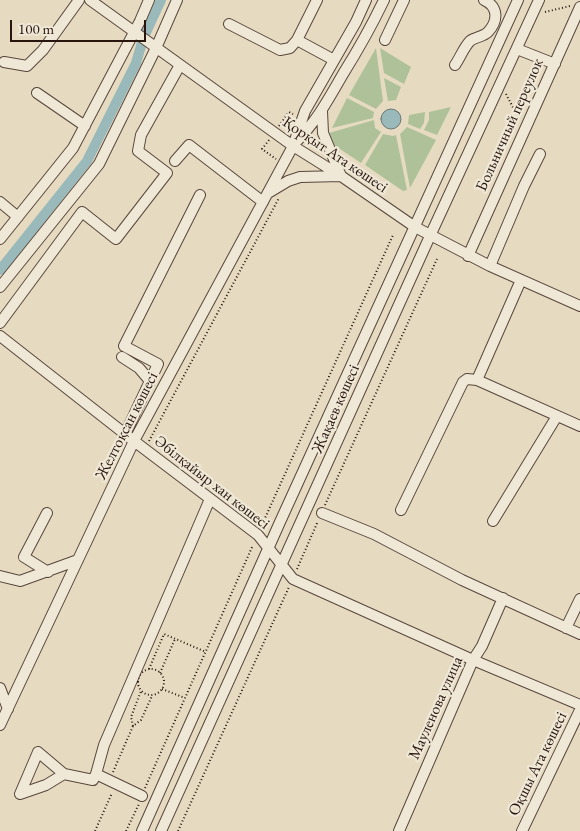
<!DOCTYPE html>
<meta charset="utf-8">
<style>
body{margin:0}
#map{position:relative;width:580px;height:831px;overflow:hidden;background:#e6dbc1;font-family:"EB Garamond",serif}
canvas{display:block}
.scale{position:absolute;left:10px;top:20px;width:136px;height:22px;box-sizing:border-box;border:2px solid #28150e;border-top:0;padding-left:6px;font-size:15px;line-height:18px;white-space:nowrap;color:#28150e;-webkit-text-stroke:4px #efe8d7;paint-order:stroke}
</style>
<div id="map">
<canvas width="580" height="831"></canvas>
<div class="scale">100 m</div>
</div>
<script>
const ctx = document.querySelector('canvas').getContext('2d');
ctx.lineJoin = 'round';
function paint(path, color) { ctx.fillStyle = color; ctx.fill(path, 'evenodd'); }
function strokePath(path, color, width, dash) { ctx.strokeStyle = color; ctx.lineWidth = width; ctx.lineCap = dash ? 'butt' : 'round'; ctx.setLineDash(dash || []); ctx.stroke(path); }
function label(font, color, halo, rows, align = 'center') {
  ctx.font = font + ' "EB Garamond",serif'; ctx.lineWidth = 4.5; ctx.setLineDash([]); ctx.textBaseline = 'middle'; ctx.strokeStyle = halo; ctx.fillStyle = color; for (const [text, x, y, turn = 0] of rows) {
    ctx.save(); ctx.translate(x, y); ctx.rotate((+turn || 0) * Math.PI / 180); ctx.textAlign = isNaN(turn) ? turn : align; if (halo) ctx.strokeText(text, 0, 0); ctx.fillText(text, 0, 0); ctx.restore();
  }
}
const green = new Path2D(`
 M376,48l7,53 -7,8 -27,-14z
 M380,48l31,19 -7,17 -20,-11z
 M384,78l17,9 -5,13 -8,1z
 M347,98l27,14 -1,6 -41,10z
 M451,107l-14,28 -13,-5 5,-10v-8z
 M425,112l-1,11 -4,6 -12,-5 1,-9z
 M374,120l1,8 6,4 -20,31 -27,-18 -5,-12z
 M407,127l29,13 -26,48 -10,-54z
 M383,134l10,2 3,-1 11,55 -4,1 -38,-26z`);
const water = new Path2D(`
 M381 119a10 10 0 1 1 20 0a10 10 0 1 1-20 0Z`);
const canal = new Path2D(`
 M0,270l87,-109 49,-98 7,-24 18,-39`);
const path = new Path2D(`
 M545,12l25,-6
 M506,94l13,25
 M279,126l10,-14 4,2
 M269,140l-7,9 14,10
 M149,441l130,-243
 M325,505l112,-246
 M261,527l132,-292
 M297,569l21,-48
 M138 682a13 13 0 1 1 26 0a13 13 0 1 1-26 0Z
 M149,669l15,-35 42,18
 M160,673l15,-34
 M162,689l23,9
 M133,726l-2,-9 10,-26
 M113,772l20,-46 8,-6 11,-24
 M145,788l108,-243
 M95,831l17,-38
 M126,831l13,-27
 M178,831l111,-244`);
const minor = new Path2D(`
 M90,0l203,146 48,30 74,51 75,39 90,40
 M229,24l51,26 10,-2 7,-8 20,-40
 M297,40l37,20
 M385,40l19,-40
 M517,49l38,15
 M4,62l23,4 16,-16 36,-50
 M455,65c5,-7 9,-18 15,-24 5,-4 13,-4 18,-9 10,-11 11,-25 -4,-32
 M37,93l48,33
 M295,143c22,-22 33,-43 48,-69 15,-24 29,-49 41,-74
 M175,161l14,-16 74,57
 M268,193l20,-12 12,-4 41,-1 -18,-43 -1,-22
 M0,202l18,15
 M0,239l73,-91 67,-127 9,-21
 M468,256l112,-249
 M490,266l34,-80 16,-32
 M0,287l99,-123 57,-116 21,-48
 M0,323l82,-111 34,27 51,-66 -29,-22 3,-16 39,-70
 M0,336l134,105 124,94 35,44 180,81 107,45
 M122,357l17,11 11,13 -25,53
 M477,380l44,-100
 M150,381l8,-17 -34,-18 76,-151
 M401,510l62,-128 4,-3 10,1 103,46
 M47,513l-23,44 24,15
 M322,513l52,21 88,46 118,54
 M493,521l64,-105
 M0,576l20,5 58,-21
 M566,628l14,-29
 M0,688l8,21
 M0,725l134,-284 159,-295 12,-35 51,-89 10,-22
 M64,774l-26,-22 -18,42 26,-9 18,-11 29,6 3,-6
 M142,796l-46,-22 8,-29 106,-246
 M142,831l138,-309 238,-522
 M161,831l269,-595 109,-236
 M399,831l74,-171 9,-14 21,-48
 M522,831l58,-121`);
const streetNames = [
 ["Больничный переулок",510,125,-66],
 ["Қорқыт Ата көшесі",335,155,34],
 ["Жақаев көшесі",336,409,-66],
 ["Желтоқсан көшесі",127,426,-63],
 ["Әбілқайыр хан көшесі",212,483,38],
 ["Мауленова улица",436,708,-66],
 ["Оқшы Ата көшесі",538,764,-64]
];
paint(green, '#afc198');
paint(water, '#99b9ba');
strokePath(water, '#6c7775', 1);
strokePath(canal, '#99b9ba', 10);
strokePath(minor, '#58463b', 12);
strokePath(path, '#28150e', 2, [1, 2.5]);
strokePath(minor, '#efe8d7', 10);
label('16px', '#28150e', '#efe8d7', streetNames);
</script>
